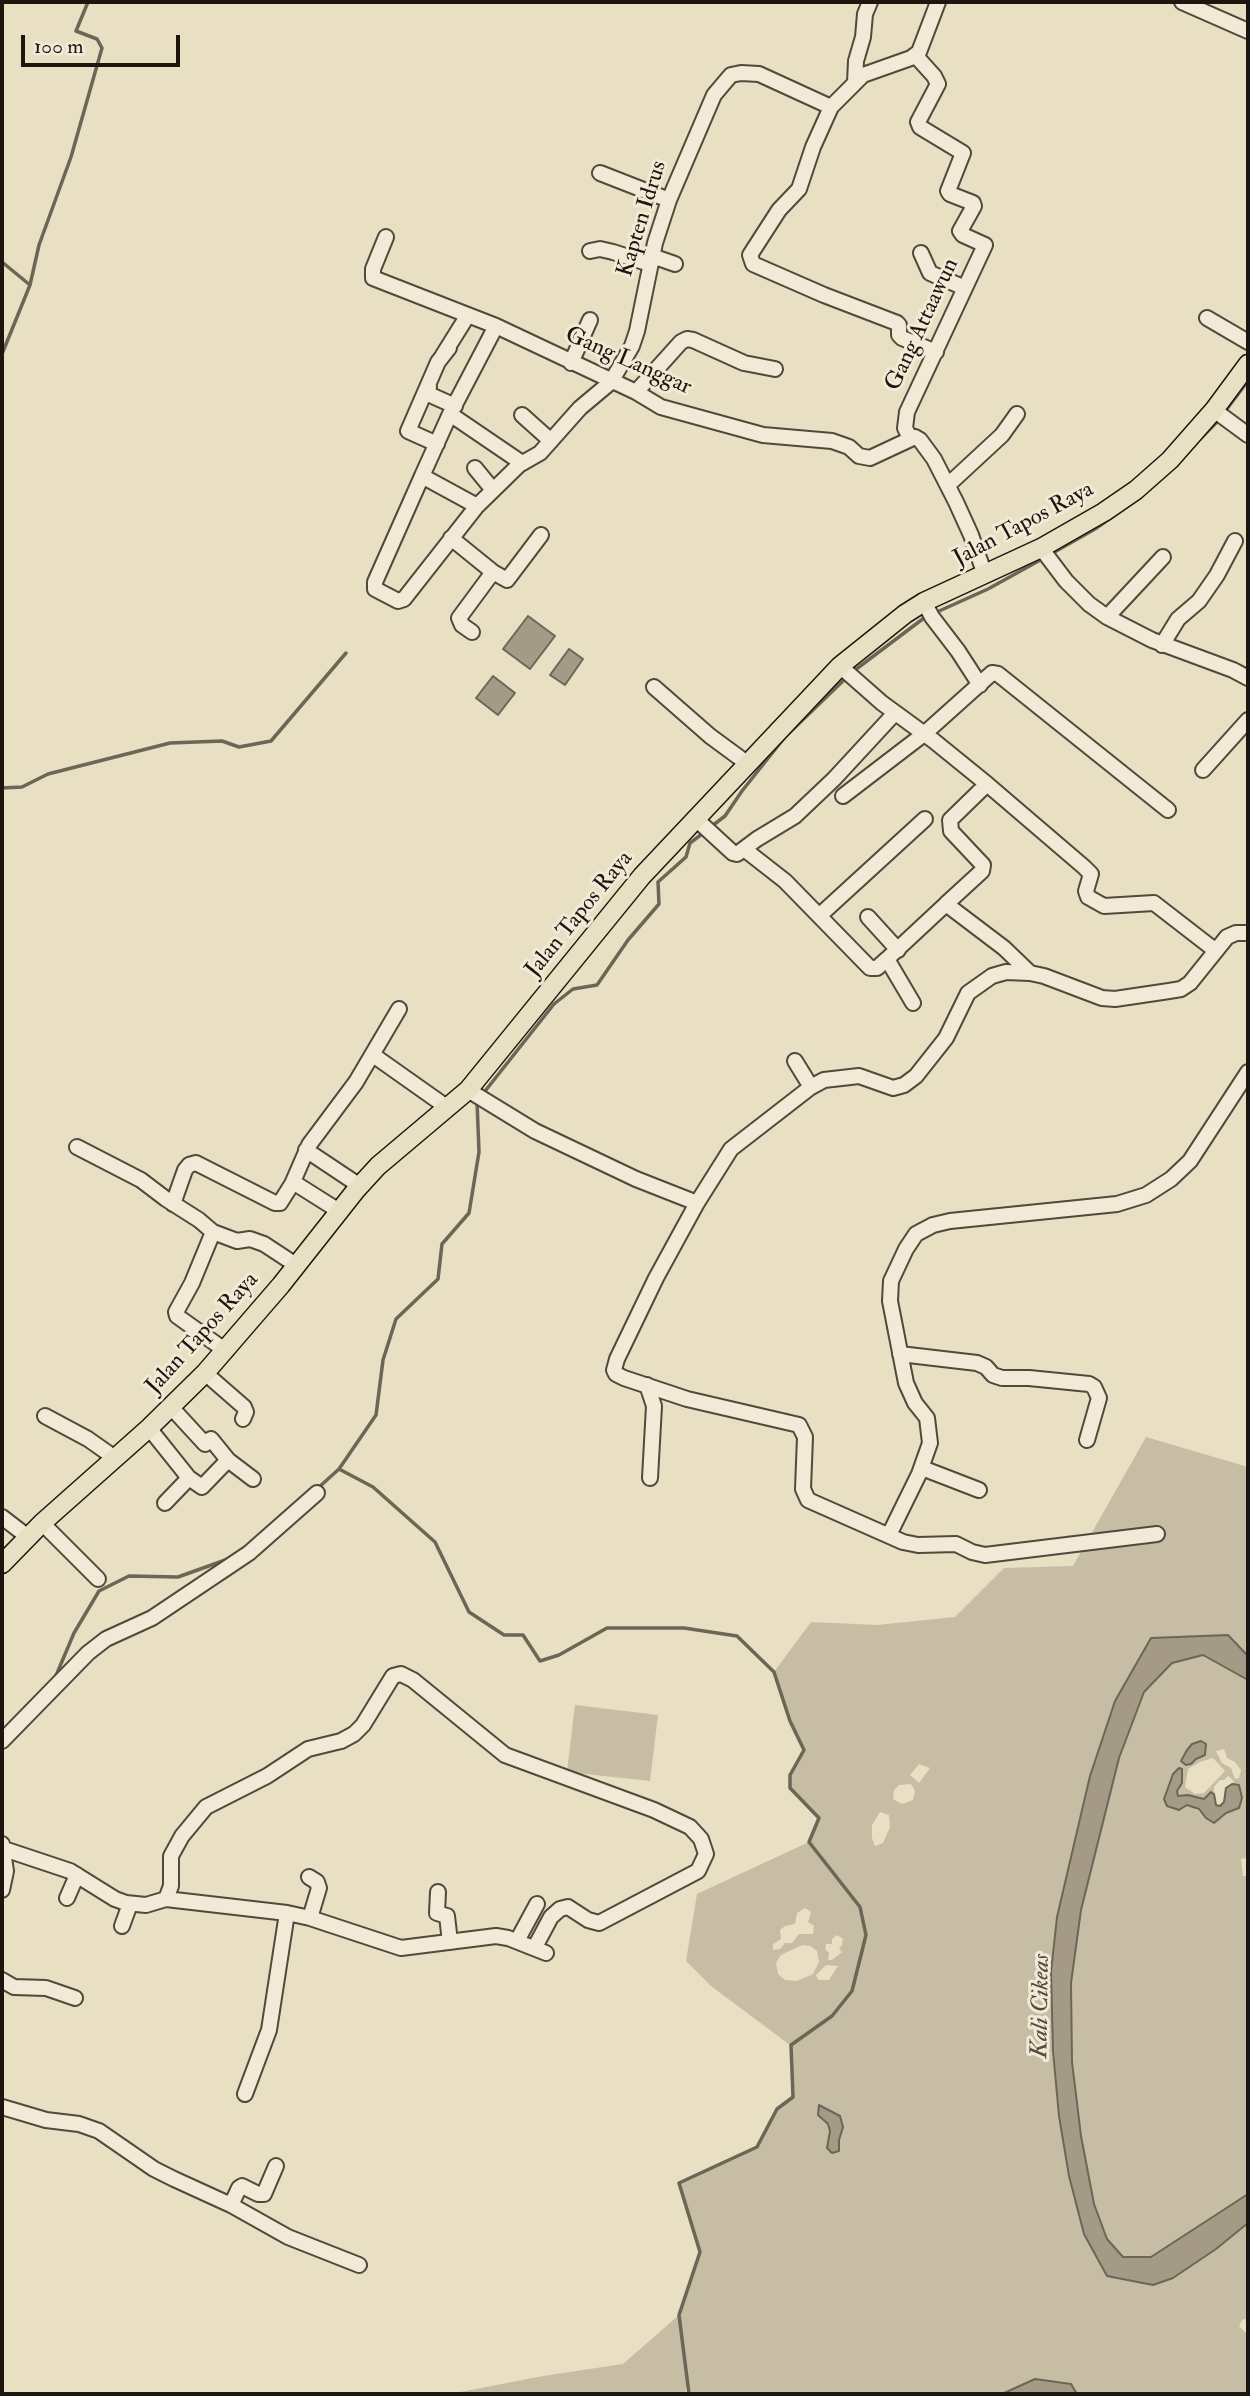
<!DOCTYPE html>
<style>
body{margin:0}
#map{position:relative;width:1250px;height:2396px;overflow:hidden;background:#e9dfc2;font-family:"IM FELL Double Pica",serif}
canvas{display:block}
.frame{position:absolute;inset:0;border:4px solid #1f150f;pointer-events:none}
.scale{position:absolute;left:21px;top:35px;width:159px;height:32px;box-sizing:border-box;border:4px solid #1f150f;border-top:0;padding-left:9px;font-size:21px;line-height:24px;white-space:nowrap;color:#1f150f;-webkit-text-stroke:5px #f1ead7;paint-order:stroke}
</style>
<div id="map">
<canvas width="1250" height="2396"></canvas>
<div class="frame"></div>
<div class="scale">100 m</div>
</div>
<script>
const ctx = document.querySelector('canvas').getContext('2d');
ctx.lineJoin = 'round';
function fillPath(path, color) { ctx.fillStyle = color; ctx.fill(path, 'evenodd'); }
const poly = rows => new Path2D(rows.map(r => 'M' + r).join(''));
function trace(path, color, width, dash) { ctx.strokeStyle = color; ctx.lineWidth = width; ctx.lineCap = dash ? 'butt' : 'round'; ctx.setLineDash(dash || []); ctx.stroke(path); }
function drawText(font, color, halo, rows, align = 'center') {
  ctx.font = font + ' "IM FELL Double Pica",serif'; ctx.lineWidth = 6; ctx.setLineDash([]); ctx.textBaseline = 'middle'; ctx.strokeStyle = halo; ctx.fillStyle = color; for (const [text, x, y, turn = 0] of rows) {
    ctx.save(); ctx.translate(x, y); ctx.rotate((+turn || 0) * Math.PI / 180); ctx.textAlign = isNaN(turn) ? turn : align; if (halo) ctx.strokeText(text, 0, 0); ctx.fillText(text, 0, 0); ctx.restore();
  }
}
const green = poly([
 [1146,1437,1248,1467,1248,1656,1228,1635,1151,1639,1057,1917,1051,1972,1053,2051,1059,2116,1069,2176,1084,2234,1107,2276,1216,2249,1248,2223,1248,2318,1242,2320,1239,2326,1248,2335,1248,2394,1077,2394,1071,2384,1036,2379,1002,2394,689,2394,688,2378,685,2394,450,2394,543,2376,623,2364,679,2315,700,2252,679,2183,757,2147,777,2109,793,2097,790,2045,711,1986,686,1961,697,1894,809,1842,819,1818,790,1788,790,1775,804,1750,790,1721,774,1672,811,1622,877,1625,955,1617,1004,1568,1073,1566],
 [919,1764,930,1768,919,1783,910,1775],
 [911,1784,915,1791,913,1800,902,1804,893,1799,894,1790,899,1785],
 [880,1812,889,1815,890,1827,883,1843,875,1846,872,1838,872,1825],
 [805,1908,811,1912,808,1922,814,1926,813,1934,799,1934,792,1943,785,1943,780,1949,773,1950,773,1944,781,1939,780,1930,785,1926,795,1924,797,1913],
 [837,1935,843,1939,842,1945,839,1949,842,1952,832,1960,828,1960,829,1953,825,1949,826,1944,832,1944,832,1939],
 [802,1945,810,1946,817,1951,819,1962,813,1974,797,1981,785,1980,778,1974,776,1963,781,1955],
 [826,1965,838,1966,829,1980,818,1980,816,1975],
 [1203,1655,1248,1680,1248,1858,1241,1859,1243,1876,1248,1876,1248,2194,1151,2257,1123,2257,1107,2239,1094,2204,1081,2136,1072,2062,1071,1983,1081,1910,1119,1758,1144,1692,1172,1663],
 [1224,1749,1227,1758,1235,1762,1241,1770,1239,1778,1235,1779,1231,1768,1222,1763,1216,1751],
 [1213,1758,1225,1771,1204,1793,1195,1794,1185,1787,1188,1769,1200,1762],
 [1181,1773,1182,1783,1177,1791,1178,1796,1188,1795,1204,1799,1211,1792,1214,1794,1214,1787,1220,1780,1224,1780,1228,1776,1234,1781,1232,1784,1239,1785,1239,1808,1226,1813,1203,1813,1187,1805,1164,1799],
 [575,1705,658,1715,650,1781,567,1772]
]);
const water = poly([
 [528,616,555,636,530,669,503,649,528,616],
 [569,649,583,659,565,685,550,675,569,649],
 [493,676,515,693,498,715,476,698,493,676],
 [1228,1635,1248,1656,1248,1680,1203,1655,1172,1663,1144,1692,1119,1758,1081,1910,1071,1983,1072,2062,1081,2136,1094,2204,1107,2239,1123,2257,1151,2257,1248,2194,1248,2223,1216,2249,1173,2278,1153,2285,1107,2276,1084,2234,1069,2176,1059,2116,1053,2051,1051,1972,1057,1917,1090,1776,1115,1701,1151,1638,1228,1635],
 [1201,1741,1206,1744,1205,1755,1196,1759,1191,1764,1186,1765,1181,1761,1187,1750,1192,1744,1201,1741],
 [1179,1768,1182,1769,1182,1783,1177,1791,1178,1796,1188,1795,1204,1799,1211,1792,1214,1794,1216,1805,1220,1806,1224,1802,1226,1788,1232,1784,1239,1785,1242,1798,1239,1808,1226,1813,1214,1823,1206,1818,1199,1809,1187,1805,1179,1810,1167,1806,1164,1799,1173,1774,1179,1768],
 [819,2105,840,2116,843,2127,839,2140,839,2151,832,2153,827,2148,830,2131,828,2124,818,2115,819,2105],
 [1035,2379,1071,2384,1077,2394,1002,2394,1035,2379]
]);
const stream = poly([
 [2,262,30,285],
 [2,354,30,285,39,245,71,157,102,48,97,39,76,31,88,2],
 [1223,414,1248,381],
 [1200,439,1219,420],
 [1051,554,1095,529,1142,496],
 [937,612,988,589,1044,558],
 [855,670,924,618],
 [2,788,22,787,48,774,170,743,222,741,239,747,271,741,346,653],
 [712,826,725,816,742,791,785,737,845,679],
 [482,1095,554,1004,573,989,597,985,628,940,659,904,658,882,686,857,690,843,706,831],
 [339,1469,373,1487,435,1542,469,1612,504,1635,523,1635,540,1661,559,1655,607,1628,684,1628,737,1636,774,1672,790,1721,804,1750,790,1775,790,1788,819,1818,809,1842,860,1907,866,1935,852,1991,832,2016,791,2045,793,2097,777,2109,757,2147,679,2183,700,2252,679,2315,689,2394],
 [318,1488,339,1469,376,1415,383,1360,396,1319,438,1279,442,1244,469,1213,479,1152,477,1101],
 [55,1678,74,1633,99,1591,129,1576,178,1577,231,1558]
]);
const minor = poly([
 [1182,2,1248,31],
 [855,83,856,61,863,37,865,14,870,2],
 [600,173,669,200],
 [386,237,373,269,373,278,496,326,636,392,661,407,763,435,832,441,849,447,859,456,870,458,915,437,920,440,934,459,956,502,971,535,985,575],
 [590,251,600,249,613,252,650,264],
 [921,253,930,273,965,288],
 [652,256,675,264],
 [1207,318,1248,342],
 [496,326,450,414,522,463],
 [936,352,902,338,899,335,899,325,897,323,824,295,753,264,750,255,779,210,799,189,813,147,831,107,863,75,911,58,919,52,938,2],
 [443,355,468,315],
 [571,363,590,320],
 [429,387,426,393,455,406],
 [636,392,681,342,687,339,693,340,744,363,775,369],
 [1214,410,1248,435],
 [522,415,551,441],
 [910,438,905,428,907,412,985,245,963,235,960,231,974,206,973,203,950,194,948,191,963,153,920,127,918,122,938,84,934,76,915,55],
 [437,444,408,431,438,362,449,348],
 [475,468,493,490],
 [422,476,450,414],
 [948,485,1002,435,1017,414],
 [477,506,422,476,375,582,375,589,398,601,404,599,477,506,519,465,540,453,580,408,611,382,632,346,637,331,655,243,669,200,714,95,725,82,731,75,741,73,759,74,831,107],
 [451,538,493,572,507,580,541,535],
 [1041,548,1066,581,1089,604,1107,617,1152,640,1233,670,1248,678],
 [924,602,932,617,958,651,980,685],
 [1107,617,1163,557],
 [472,632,462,625,459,618,493,572],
 [1162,645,1178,619,1199,601,1217,575,1235,541],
 [840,666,882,703,934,741,987,784,1084,867,1091,874,1086,891,1088,897,1104,906,1154,903,1216,951],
 [654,687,710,736,748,764],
 [1203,770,1248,720],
 [843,796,924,734,992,673,998,674,1168,810],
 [696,819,733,853,737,854,757,839,795,816,834,779,895,713],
 [744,849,785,881,870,968,877,968,887,959],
 [946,904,982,871,983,865,951,831,950,820,987,784],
 [819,916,925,819],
 [868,917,898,950],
 [913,1003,887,959,946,904,1004,948,1030,973],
 [373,1055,448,1108],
 [795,1061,811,1087],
 [468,1090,535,1131,636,1179,697,1203,656,1278,617,1359,614,1370,616,1374,624,1378,687,1399,799,1425,805,1437,803,1489,808,1500,903,1542,918,1545,956,1544,972,1552,985,1555,1157,1534],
 [77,1147,141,1180,166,1199,199,1220,213,1232,237,1241,250,1239,264,1244,296,1265],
 [306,1150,360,1186],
 [293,1182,339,1211],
 [697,1203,731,1149,811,1087,824,1080,859,1076,893,1088,904,1085,916,1076,946,1038,968,993,992,976,1006,972,1030,973,1044,976,1102,998,1115,999,1169,991,1181,989,1190,983,1227,937,1236,933,1248,933],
 [173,1204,185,1170,189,1165,196,1163,275,1203,280,1203,292,1184,309,1145,356,1082,399,1009],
 [213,1232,192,1283,176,1312,177,1316,226,1351],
 [900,1354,977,1363,986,1367,993,1375,1002,1378,1029,1378,1089,1384,1094,1387,1099,1398,1087,1440],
 [205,1373,244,1407,246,1412,243,1419],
 [647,1385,654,1406,650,1478],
 [171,1407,205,1444,211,1439,228,1460,253,1479],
 [45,1416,88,1439,115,1458],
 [149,1428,189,1478,165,1503],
 [922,1468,979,1490],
 [189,1478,202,1487,228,1460],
 [2,1517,28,1537],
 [42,1523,98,1579],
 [889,1535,919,1474,930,1443,927,1418,915,1403,906,1383,890,1301,891,1281,906,1249,916,1234,933,1225,950,1221,1117,1204,1146,1195,1171,1179,1190,1161,1248,1072],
 [2,1741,88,1653,106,1639,152,1618,249,1553,317,1493],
 [2,1844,6,1871,2,1890],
 [4,1849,70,1871,115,1899,126,1903,146,1905,166,1899,287,1913,310,1918,401,1948,496,1936,508,1938,546,1953],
 [309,1877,317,1882,319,1888,310,1918],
 [438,1892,437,1913,447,1916,450,1942],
 [67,1898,77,1875],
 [166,1899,171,1886,171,1856,182,1836,206,1807,267,1776,308,1749,341,1741,354,1734,363,1725,393,1676,401,1674,413,1680,505,1755,654,1810,690,1827,701,1839,706,1854,698,1871,599,1923,588,1920,568,1907,560,1909,551,1917,535,1947],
 [122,1926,130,1904],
 [517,1941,537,1904],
 [2,1980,14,1987,46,1988,75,1998],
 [245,2094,269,2030,287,1913],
 [2,2107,46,2120,79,2124,99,2131,154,2169,174,2179,231,2205,288,2237,359,2265],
 [231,2205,239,2188,242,2186,258,2194,264,2194,276,2166]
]);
const major = poly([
 [2,1564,42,1523,149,1428,205,1373,281,1285,356,1190,378,1166,468,1090,642,876,840,666,905,614,924,602,1041,548,1104,512,1136,490,1170,460,1214,410,1248,364]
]);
const streetNames = [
 ["Kapten Idrus",643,219,-73],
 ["Gang Attaawun",923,325,-65],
 ["Gang Langgar",628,362,24],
 ["Jalan Tapos Raya",1024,525,-28],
 ["Jalan Tapos Raya",580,915,-51],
 ["Jalan Tapos Raya",203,1334,-48]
];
const waterNames = [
 ["Kali Cikeas",1042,2006,-89]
];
fillPath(green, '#c7bda4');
fillPath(water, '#a49a85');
trace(water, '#6f6556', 2);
trace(stream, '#6f6556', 3.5);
trace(minor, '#52483c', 18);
trace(major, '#1f150f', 21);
trace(minor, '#f1ead7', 14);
trace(major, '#e9dfc2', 18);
drawText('23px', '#1f150f', '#f1ead7', streetNames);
drawText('italic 24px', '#544a3e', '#f1ead7', waterNames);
</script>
